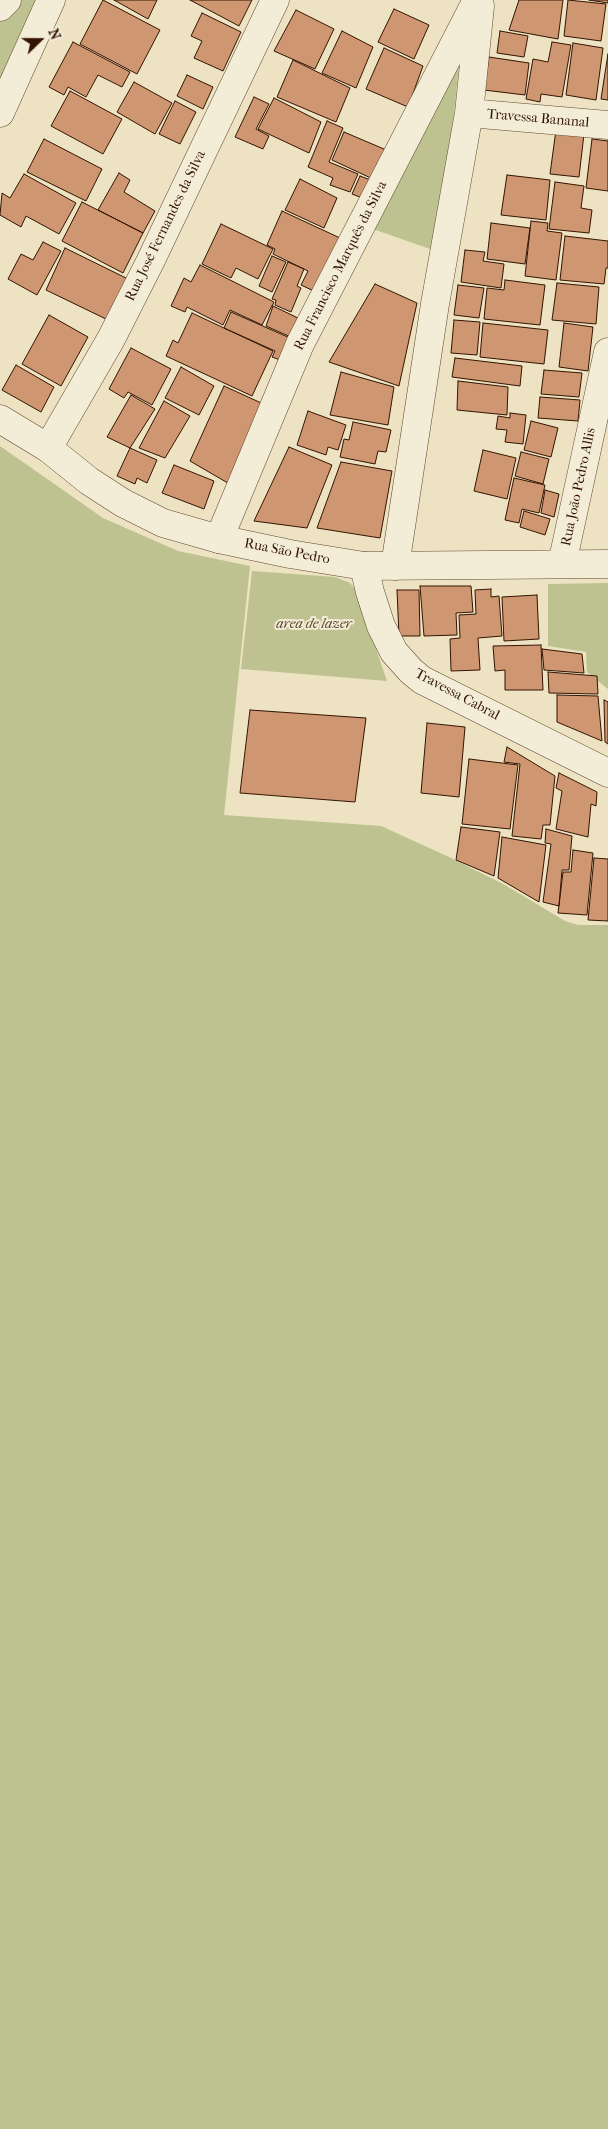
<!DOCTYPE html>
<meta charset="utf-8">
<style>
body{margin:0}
#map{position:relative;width:608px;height:2129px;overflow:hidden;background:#ede2c2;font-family:"IM FELL French Canon",serif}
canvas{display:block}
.north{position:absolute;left:15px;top:15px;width:50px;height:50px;-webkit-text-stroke:4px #f3ecd7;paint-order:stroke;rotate:68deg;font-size:14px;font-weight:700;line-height:20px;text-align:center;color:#331401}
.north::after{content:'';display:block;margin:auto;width:18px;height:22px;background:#331401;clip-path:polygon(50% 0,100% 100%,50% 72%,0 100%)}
</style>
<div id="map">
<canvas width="608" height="2129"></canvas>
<div class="north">N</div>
</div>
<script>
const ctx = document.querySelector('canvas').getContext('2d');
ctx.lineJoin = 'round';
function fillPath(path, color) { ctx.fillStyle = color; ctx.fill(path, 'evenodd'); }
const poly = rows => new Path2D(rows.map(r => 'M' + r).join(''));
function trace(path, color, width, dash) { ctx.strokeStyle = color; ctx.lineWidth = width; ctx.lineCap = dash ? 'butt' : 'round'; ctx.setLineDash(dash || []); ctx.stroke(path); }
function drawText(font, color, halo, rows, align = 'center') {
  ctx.font = font + ' "IM FELL French Canon",serif'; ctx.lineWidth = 4; ctx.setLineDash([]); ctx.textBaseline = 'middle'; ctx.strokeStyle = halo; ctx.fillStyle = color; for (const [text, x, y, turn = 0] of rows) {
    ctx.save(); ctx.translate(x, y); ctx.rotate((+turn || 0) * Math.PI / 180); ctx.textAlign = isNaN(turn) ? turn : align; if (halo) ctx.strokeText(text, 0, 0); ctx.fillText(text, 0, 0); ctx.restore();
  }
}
const green = poly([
 [16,0,41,0,0,89,0,16],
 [459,64,452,133,433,250,373,229],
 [0,446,103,518,178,551,250,566,224,815,381,826,449,857,505,885,565,921,578,925,608,925,608,2129,0,2129],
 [252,571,335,577,350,583,356,590,387,681,241,669],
 [608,583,608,689,587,672,586,652,548,646,548,584]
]);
const building = poly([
 [103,0,160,30,137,74,80,44,103,0],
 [114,0,157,0,148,19,114,0],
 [190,0,252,0,239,26,190,0],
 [519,0,563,0,558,39,509,30,519,0],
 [568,0,606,4,601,41,564,36,568,0],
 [589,0,608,0,608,3,589,0],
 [394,9,429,25,414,59,378,42,394,9],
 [296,10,334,29,315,69,274,51,296,10],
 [202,13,241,32,223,71,194,58,202,41,191,36,202,13],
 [342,31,373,47,356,88,322,73,342,31],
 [500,31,528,36,524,57,497,53,500,31],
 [73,42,130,72,122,87,98,75,86,97,68,87,64,95,49,87,73,42],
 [552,42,571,45,562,97,541,94,540,102,526,99,533,59,548,62,552,42],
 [573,43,603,48,596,100,566,95,573,43],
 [384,48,423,66,408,107,366,89,384,48],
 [608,54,608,100,601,99,608,54],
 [489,57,529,63,525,95,484,90,489,57],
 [293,60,350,88,336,122,277,97,293,60],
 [187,75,213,87,203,109,177,96,187,75],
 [134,82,172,103,155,134,117,112,134,82],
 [70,91,122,119,103,154,51,126,70,91],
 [254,97,269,104,256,129,269,136,263,149,235,137,254,97],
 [274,98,321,122,309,153,258,129,274,98],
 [175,101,196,112,180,144,159,134,175,101],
 [327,121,343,128,329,162,358,174,350,192,330,185,333,178,308,167,327,121],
 [556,130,584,134,579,177,550,174,556,130],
 [344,132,391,152,375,180,332,160,344,132],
 [44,139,102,169,86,201,27,172,44,139],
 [592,139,608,141,608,191,586,188,592,139],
 [119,173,130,180,124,192,155,211,143,233,98,210,119,173],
 [24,174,76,203,59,234,26,216,21,227,0,215,2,193,10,198,24,174],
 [507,175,550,180,546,220,501,215,507,175],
 [360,176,373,181,365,199,352,194,360,176],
 [300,179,337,198,324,228,285,210,300,179],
 [555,182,584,186,581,208,592,210,589,233,549,229,555,182],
 [82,202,143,233,123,273,62,241,82,202],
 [282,211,340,238,316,292,301,285,308,271,273,254,275,249,267,245,282,211],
 [531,221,548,223,547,231,562,233,556,280,525,276,531,221],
 [491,223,530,228,525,264,487,259,491,223],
 [221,224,273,249,258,279,236,268,231,278,202,264,221,224],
 [565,236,608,241,608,268,606,268,604,284,560,280,565,236],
 [43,242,61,251,37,295,8,279,21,254,33,260,43,242],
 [65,248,128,279,108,320,46,290,65,248],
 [465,250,485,252,483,261,504,264,501,288,461,282,465,250],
 [272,256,286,262,272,292,259,286,272,256],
 [288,262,304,269,297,286,301,288,291,312,275,305,276,300,272,299,288,262],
 [200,265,274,302,262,325,230,310,223,325,187,307,185,312,171,306,184,278,191,282,200,265],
 [505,280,545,285,540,325,484,319,487,288,504,290,505,280],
 [557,283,599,287,596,324,552,320,557,283],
 [375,284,417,303,399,386,329,362,375,284],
 [458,285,484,288,479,318,454,315,458,285],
 [273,306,300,319,293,338,266,326,273,306],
 [231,312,290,338,280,360,272,357,275,351,224,328,231,312],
 [192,313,273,351,252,396,166,356,173,340,178,343,192,313],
 [49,315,88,337,61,386,22,364,49,315],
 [454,320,480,322,477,355,451,353,454,320],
 [483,323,548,330,544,364,480,357,483,323],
 [564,323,593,327,588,371,559,367,564,323],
 [131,348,171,369,152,405,128,392,124,398,109,389,131,348],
 [455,358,522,366,520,386,452,377,455,358],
 [16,365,54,387,41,412,2,390,16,365],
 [181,367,214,386,199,415,165,398,181,367],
 [544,370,582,373,579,397,541,394,544,370],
 [341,372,394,387,388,425,330,415,341,372],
 [458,381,508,387,507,415,457,410,458,381],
 [224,386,270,407,233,486,190,461,224,386],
 [131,395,155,409,130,448,107,437,131,395],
 [540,397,580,400,578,421,538,418,540,397],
 [164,401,190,416,165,458,139,448,164,401],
 [308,411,346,425,338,450,328,447,326,455,297,445,308,411],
 [510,413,526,415,523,444,505,442,507,430,496,429,498,416,510,418,510,413],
 [531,421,558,428,551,457,524,450,531,421],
 [353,422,391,430,386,452,378,451,375,464,340,457,344,439,349,440,353,422],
 [289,447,332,465,307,528,254,521,289,447],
 [130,448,157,460,147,483,137,478,135,484,117,476,130,448],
 [483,450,516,458,507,499,474,491,483,450],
 [521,452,549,459,543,484,515,476,521,452],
 [341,462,392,471,380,538,317,528,341,462],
 [174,465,214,481,204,509,162,493,174,465],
 [514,478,545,485,539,513,522,509,519,523,505,520,514,478],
 [545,490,559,494,554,517,541,513,545,490],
 [524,511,550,519,545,535,520,527,524,511],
 [420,586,471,586,473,612,456,613,457,635,424,636,420,586],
 [491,589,491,597,499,596,502,636,478,638,480,670,451,671,450,639,460,638,459,615,476,614,475,590,491,589],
 [397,590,419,590,420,636,399,636,397,590],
 [537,595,539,639,504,641,502,597,537,595],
 [541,645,543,690,505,690,505,670,495,671,493,646,541,645],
 [542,649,582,654,584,673,544,670,542,649],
 [548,672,597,676,598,694,549,693,548,672],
 [557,695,598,696,602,741,557,722,557,695],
 [604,700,608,702,608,744,605,742,604,700],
 [250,710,366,718,355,802,240,793,250,710],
 [427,723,465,727,459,797,421,793,427,723],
 [507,747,555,776,550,825,543,825,541,839,512,836,520,764,504,762,507,747],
 [469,759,518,765,510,829,462,824,469,759],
 [559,773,597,792,596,806,591,804,588,837,556,829,562,791,556,788,559,773],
 [461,827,500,832,494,876,456,860,461,827],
 [546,829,572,836,569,870,562,870,559,906,543,902,551,844,545,843,546,829],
 [502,837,546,845,539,902,498,878,502,837],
 [573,850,593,853,587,915,558,913,563,872,571,872,573,850],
 [594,858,608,859,608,921,588,920,594,858]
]);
const minor = poly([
 [0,113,51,0],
 [469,113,608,125],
 [48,448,111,339,150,262,275,0],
 [219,539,300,344,477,0],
 [562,564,608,352],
 [364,566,370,592,381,626,394,652,411,671,422,680,608,773],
 [395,566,435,304,469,113,480,6]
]);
const tertiary = poly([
 [0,7,7,0],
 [0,419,48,448,89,481,123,503,163,523,219,539,290,554,364,566,608,564]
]);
const streetNames = [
 ["Travessa Bananal",538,119,5],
 ["Rua José Fernandes da Silva",166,226,-64],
 ["Rua Francisco Marquês da Silva",341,266,-63],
 ["Rua João Pedro Allis",579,487,-78],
 ["Rua São Pedro",287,552,11],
 ["Travessa Cabral",457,695,28]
];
const parkNames = [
 ["area de lazer",314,625]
];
fillPath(green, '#bdc290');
fillPath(building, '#ce9671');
trace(building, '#331401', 1);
trace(minor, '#624831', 29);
trace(tertiary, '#624831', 29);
trace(minor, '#f3ecd7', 28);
trace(tertiary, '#f3ecd7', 28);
drawText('14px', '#331401', '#f3ecd7', streetNames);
drawText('italic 14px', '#5c482c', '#f3ecd7', parkNames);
</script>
